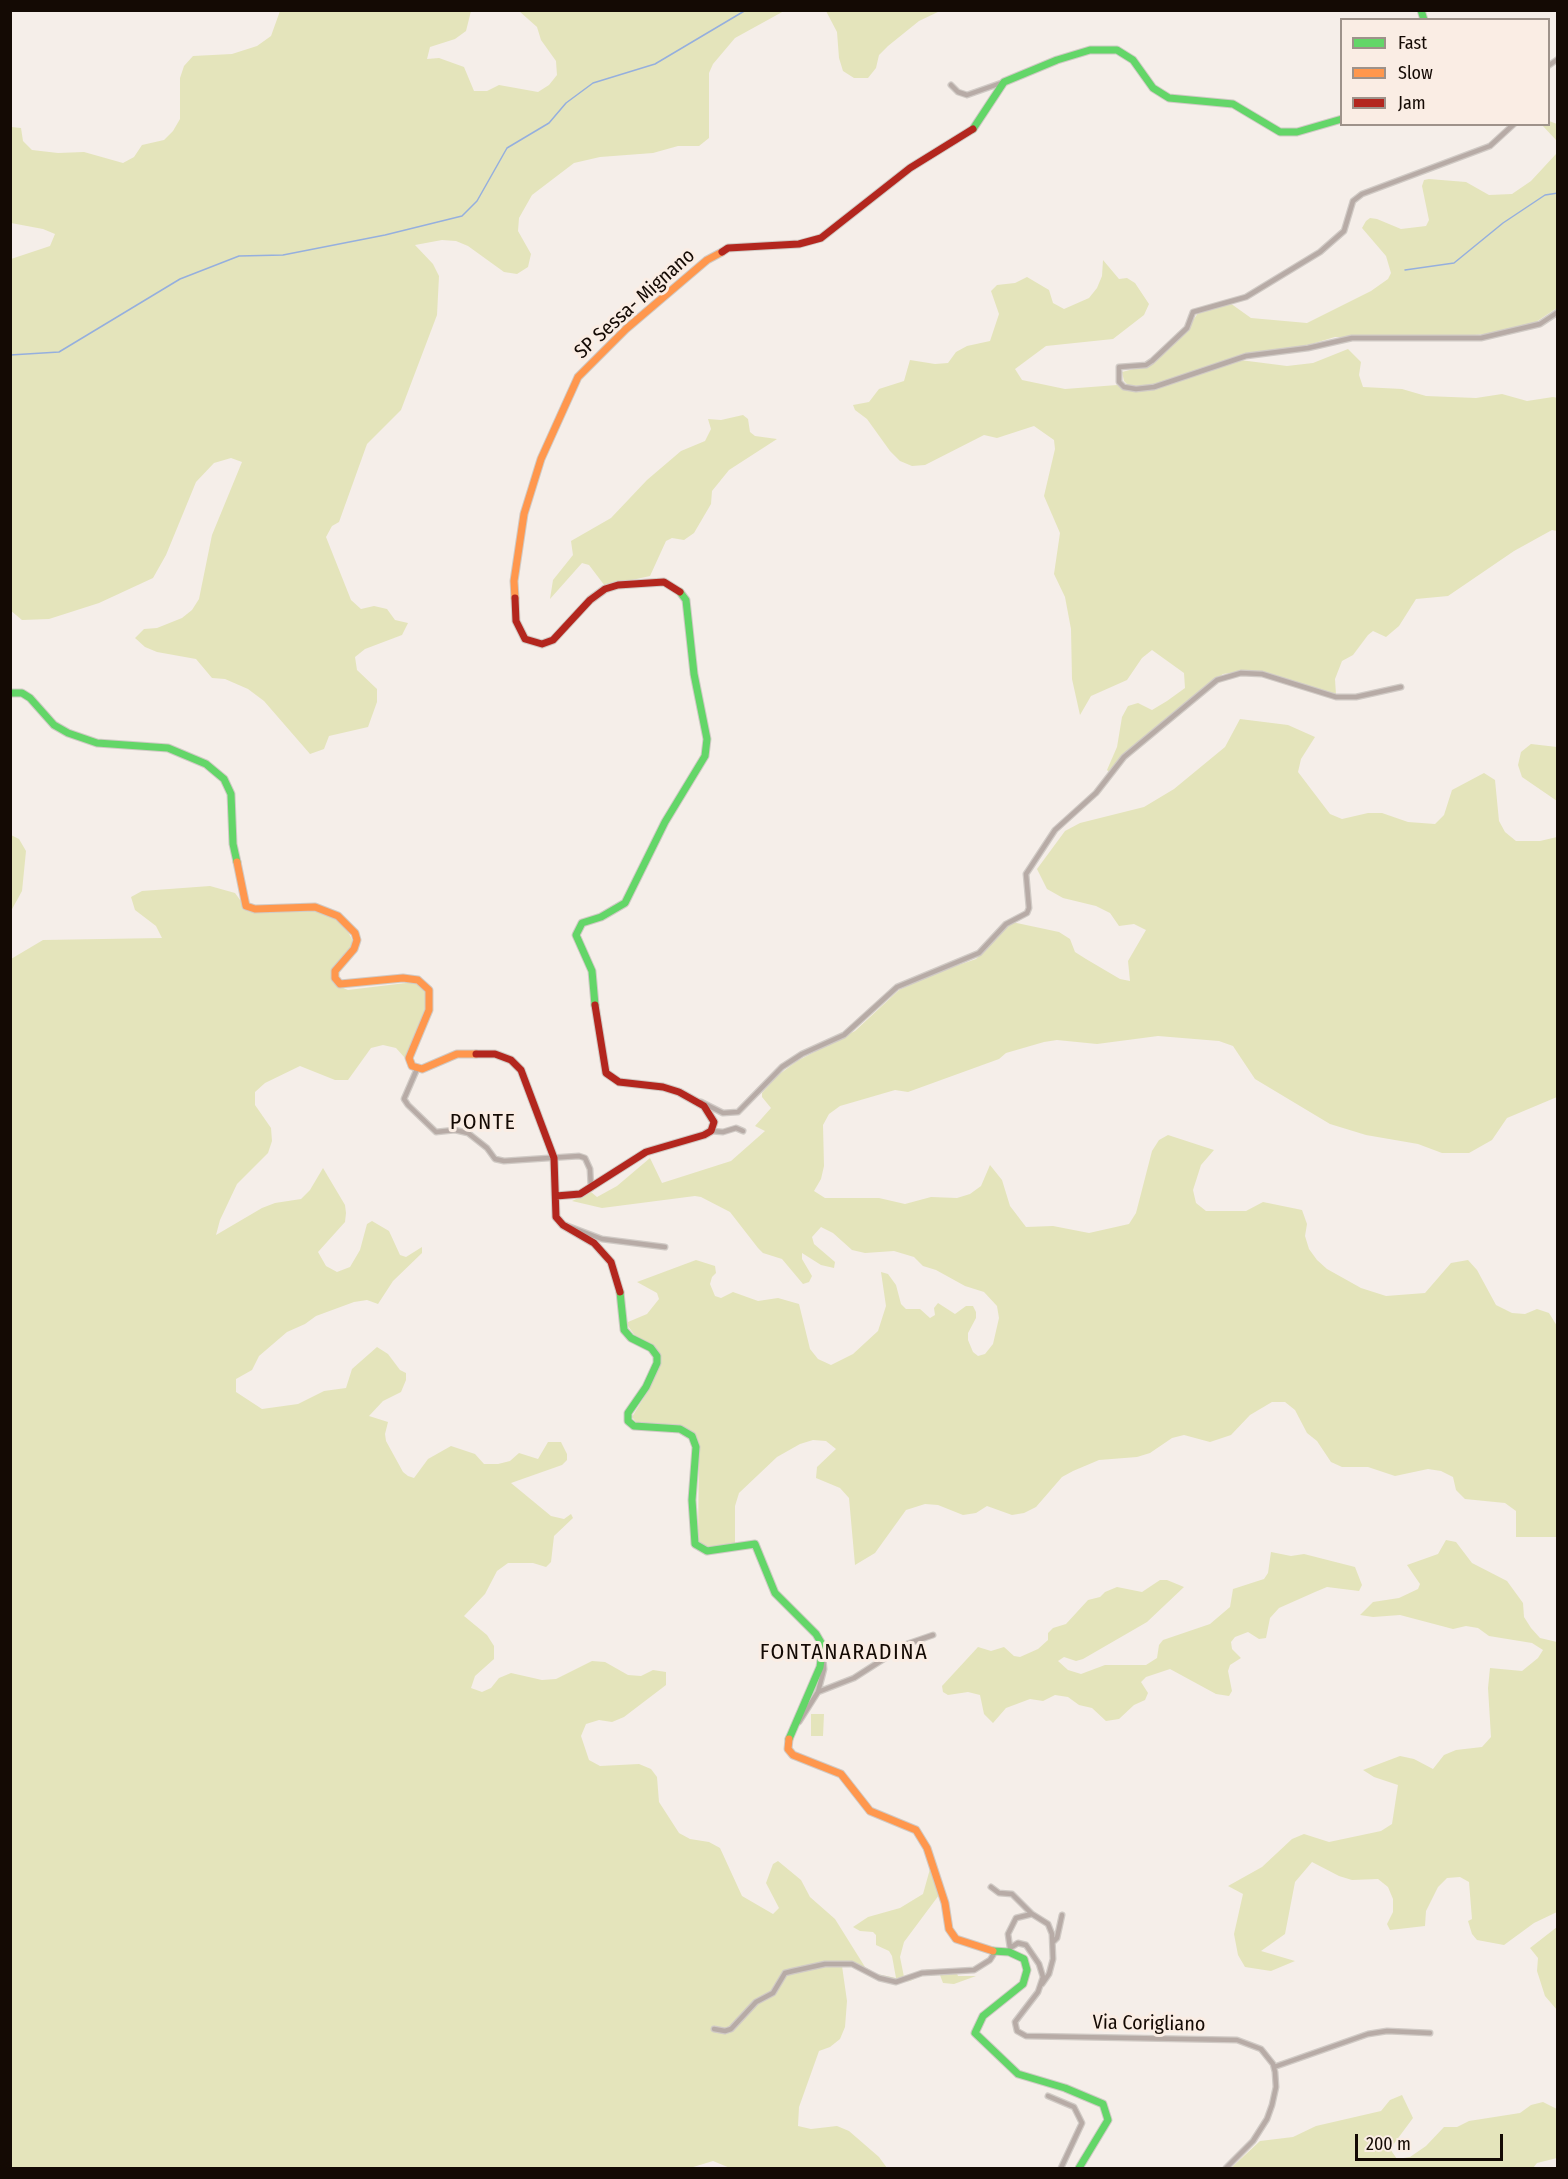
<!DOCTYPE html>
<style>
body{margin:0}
#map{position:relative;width:1568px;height:2179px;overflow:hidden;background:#f5eee9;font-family:"Fira Sans Condensed",sans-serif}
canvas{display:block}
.frame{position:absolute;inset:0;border:12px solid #140a04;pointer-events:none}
.legend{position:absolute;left:1340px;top:18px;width:210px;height:108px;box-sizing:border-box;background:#faede4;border:2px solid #9e928a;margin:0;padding:8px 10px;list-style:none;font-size:18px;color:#140a04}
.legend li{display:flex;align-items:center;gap:12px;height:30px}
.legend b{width:30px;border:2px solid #9e928a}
.scale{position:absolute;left:1355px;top:2134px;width:148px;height:27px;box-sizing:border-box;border:3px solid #140a04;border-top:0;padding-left:8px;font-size:18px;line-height:21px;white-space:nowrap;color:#140a04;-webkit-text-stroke:4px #faede4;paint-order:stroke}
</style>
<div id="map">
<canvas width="1568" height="2179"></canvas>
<div class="frame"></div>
<ul class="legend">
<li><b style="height:8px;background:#63d668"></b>Fast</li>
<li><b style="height:8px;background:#ff974d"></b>Slow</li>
<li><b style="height:8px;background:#b3261e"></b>Jam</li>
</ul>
<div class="scale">200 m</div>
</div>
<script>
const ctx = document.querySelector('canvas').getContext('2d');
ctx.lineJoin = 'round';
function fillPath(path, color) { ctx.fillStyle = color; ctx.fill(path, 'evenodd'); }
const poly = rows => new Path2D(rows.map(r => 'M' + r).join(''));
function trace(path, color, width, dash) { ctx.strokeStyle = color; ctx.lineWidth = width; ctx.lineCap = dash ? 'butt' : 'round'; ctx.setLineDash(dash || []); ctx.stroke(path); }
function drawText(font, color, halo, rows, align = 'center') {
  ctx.font = font + ' "Fira Sans Condensed",sans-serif'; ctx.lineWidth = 6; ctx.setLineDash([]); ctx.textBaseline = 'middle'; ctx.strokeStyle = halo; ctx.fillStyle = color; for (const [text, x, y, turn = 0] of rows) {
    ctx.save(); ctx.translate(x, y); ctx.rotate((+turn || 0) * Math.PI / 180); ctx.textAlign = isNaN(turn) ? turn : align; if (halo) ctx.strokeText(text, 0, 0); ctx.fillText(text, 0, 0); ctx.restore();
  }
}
const green = poly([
 [280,11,471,11,466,31,455,39,430,47,427,59,439,58,464,67,474,91,487,91,499,85,538,92,549,85,557,75,556,61,541,40,537,27,519,11,784,11,735,38,713,64,709,73,709,138,699,146,678,146,653,153,600,157,574,163,532,195,519,218,518,231,531,254,528,267,517,274,504,272,468,246,456,241,442,240,415,245,433,264,439,276,437,315,401,410,367,444,339,522,332,526,326,537,351,600,361,609,374,606,387,609,395,620,408,623,402,635,365,649,355,657,357,670,377,689,377,702,368,727,329,736,324,749,310,754,264,701,248,689,225,679,212,678,196,659,157,652,145,647,135,638,144,629,157,628,182,618,192,610,199,599,212,535,242,462,231,458,214,463,196,482,166,555,153,578,99,603,49,619,22,620,10,610,11,259,50,246,55,234,43,229,11,223,11,127,21,128,23,141,32,150,58,153,84,152,123,163,134,157,142,145,164,140,173,131,180,119,180,78,184,66,193,56,232,54,257,46,271,36],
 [826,11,940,11,919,21,888,46,879,55,876,68,868,78,854,78,843,71,839,58,837,32],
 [1549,121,1557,124,1557,308,1536,322,1501,333,1448,337,1335,337,1308,345,1240,356,1157,385,1129,386,1124,381,1122,372,1149,365,1184,334,1198,313,1230,303,1251,318,1307,323,1371,291,1388,279,1391,273,1386,256,1362,228,1366,221,1370,218,1377,219,1401,229,1426,226,1429,220,1422,186,1424,180,1429,179,1466,182,1489,195,1512,194,1531,181,1556,154,1556,140,1542,125,1548,124],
 [1103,260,1119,279,1127,278,1135,283,1149,304,1144,315,1113,339,1046,346,1015,369,1022,380,1065,389,1117,385,1133,391,1150,390,1240,360,1287,366,1313,363,1348,349,1361,362,1359,375,1363,387,1402,389,1426,396,1476,398,1502,394,1527,401,1553,397,1558,398,1557,531,1552,530,1514,551,1448,596,1416,599,1399,626,1386,637,1373,631,1368,635,1353,655,1342,661,1335,679,1336,695,1265,673,1245,671,1223,674,1166,718,1145,740,1120,758,1109,772,1107,770,1117,747,1122,717,1128,706,1138,703,1152,710,1167,701,1185,688,1184,673,1152,650,1142,658,1127,680,1091,696,1080,715,1072,679,1071,629,1065,597,1054,574,1060,533,1044,496,1055,449,1054,440,1034,426,997,438,984,435,925,465,912,466,900,461,890,451,867,419,855,410,853,405,869,402,879,389,904,381,910,360,935,364,948,363,956,352,967,346,990,341,999,314,991,291,997,285,1015,283,1027,277,1049,290,1053,303,1064,309,1089,298,1097,288,1102,276],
 [743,415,748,419,750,432,755,436,777,439,729,470,712,491,711,504,694,533,684,540,672,538,666,541,650,576,605,586,589,565,582,563,550,599,553,580,573,555,571,541,611,518,647,480,681,451,705,441,711,429,708,419,721,420],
 [1240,719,1288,725,1315,737,1301,759,1298,772,1330,814,1342,819,1368,813,1382,813,1408,822,1435,824,1444,815,1452,790,1484,773,1495,780,1499,821,1505,832,1516,841,1540,841,1557,837,1557,1097,1507,1118,1492,1140,1469,1153,1442,1153,1418,1144,1366,1135,1330,1124,1255,1079,1233,1046,1219,1041,1158,1036,1097,1044,1057,1040,1044,1042,1006,1053,999,1059,908,1092,895,1090,840,1106,829,1114,823,1125,824,1166,821,1179,814,1191,825,1198,879,1198,905,1204,931,1197,957,1198,970,1194,981,1186,990,1165,1002,1180,1010,1206,1026,1227,1053,1226,1089,1233,1129,1224,1136,1213,1152,1151,1159,1140,1168,1135,1214,1150,1201,1165,1193,1190,1196,1203,1206,1211,1246,1211,1263,1202,1302,1210,1307,1224,1305,1236,1309,1249,1317,1260,1327,1269,1361,1288,1386,1296,1425,1293,1451,1263,1468,1260,1477,1270,1496,1305,1512,1313,1525,1314,1537,1309,1549,1313,1557,1326,1557,1537,1516,1537,1516,1511,1505,1503,1465,1499,1456,1490,1453,1477,1441,1471,1428,1469,1395,1476,1368,1467,1342,1467,1331,1462,1317,1441,1307,1433,1295,1410,1285,1402,1272,1402,1250,1415,1231,1435,1210,1442,1184,1435,1172,1438,1150,1453,1137,1457,1099,1460,1073,1471,1062,1477,1036,1507,1024,1513,1012,1515,987,1506,976,1513,963,1515,938,1505,925,1504,906,1510,875,1553,855,1565,849,1498,840,1488,816,1478,817,1467,836,1449,826,1441,813,1440,800,1444,777,1457,739,1493,735,1506,735,1543,714,1549,698,1543,699,1448,679,1426,637,1423,632,1417,651,1386,661,1362,654,1347,636,1337,628,1326,628,1322,647,1314,659,1299,657,1293,637,1282,696,1260,715,1266,716,1273,712,1277,710,1284,715,1296,721,1298,733,1292,758,1301,778,1298,799,1304,810,1349,818,1359,831,1365,853,1354,878,1331,886,1306,881,1272,888,1274,896,1285,901,1304,906,1309,920,1309,930,1318,935,1315,934,1308,938,1303,955,1314,966,1306,973,1306,976,1312,976,1318,968,1333,968,1340,973,1352,978,1356,985,1354,993,1344,999,1318,997,1306,984,1292,965,1286,936,1270,923,1266,914,1257,894,1251,865,1253,852,1250,833,1233,821,1227,812,1237,814,1244,835,1262,834,1268,821,1265,802,1253,802,1259,812,1276,809,1282,803,1284,782,1259,763,1253,758,1248,730,1212,701,1197,695,1196,602,1208,572,1201,591,1192,597,1197,617,1186,650,1158,662,1183,731,1161,765,1131,755,1126,771,1108,762,1097,762,1093,777,1076,797,1061,855,1031,899,990,935,973,976,959,1012,922,1059,932,1070,939,1075,952,1086,959,1120,979,1130,981,1128,961,1146,930,1134,924,1119,926,1110,913,1096,906,1063,898,1047,889,1037,869,1065,831,1080,823,1144,807,1174,789,1225,747],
 [1531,744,1557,747,1557,801,1522,777,1518,765,1521,752],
 [11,835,19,839,26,851,22,891,11,911],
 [210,886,235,893,249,912,316,911,330,914,347,930,354,943,332,971,331,976,336,985,348,990,414,982,426,990,427,1005,405,1058,396,1048,383,1045,371,1048,348,1080,335,1080,300,1066,265,1083,255,1092,255,1105,271,1128,272,1141,268,1153,237,1184,220,1220,216,1235,262,1208,275,1203,301,1199,310,1190,323,1168,345,1205,346,1213,345,1222,318,1252,326,1266,337,1272,350,1267,360,1250,367,1224,372,1221,389,1231,400,1255,406,1257,422,1247,422,1253,393,1281,378,1304,367,1300,354,1302,316,1316,305,1324,287,1332,259,1356,252,1370,236,1379,236,1392,262,1409,298,1404,324,1391,346,1388,352,1369,377,1347,388,1354,400,1370,406,1373,406,1380,401,1392,383,1401,369,1416,388,1422,385,1434,386,1441,403,1472,408,1476,414,1478,428,1459,451,1446,475,1454,484,1464,498,1464,510,1461,519,1453,538,1459,548,1442,561,1442,567,1454,567,1460,562,1465,511,1483,551,1516,564,1519,571,1514,573,1518,554,1536,551,1562,546,1567,533,1563,508,1563,497,1571,485,1594,464,1616,487,1635,494,1646,494,1659,475,1676,471,1688,482,1692,491,1688,499,1678,511,1673,542,1680,556,1679,592,1661,605,1662,628,1675,641,1676,653,1670,666,1672,666,1685,624,1717,612,1722,599,1720,586,1724,581,1736,589,1760,600,1766,639,1764,651,1769,657,1777,659,1802,679,1833,690,1839,709,1842,720,1848,742,1896,773,1914,779,1908,766,1883,773,1864,778,1861,801,1880,810,1897,835,1919,865,1967,877,1974,896,1978,892,1956,889,1951,876,1945,876,1935,873,1932,860,1931,853,1927,868,1917,900,1908,923,1894,930,1869,939,1895,904,1942,900,1957,904,1977,928,1969,955,1969,958,1976,976,1976,954,1984,943,1983,940,1975,921,1976,910,1981,892,1984,848,1965,842,1966,847,2001,845,2027,840,2039,830,2047,819,2051,799,2107,798,2126,811,2129,837,2126,849,2131,879,2157,887,2168,730,2168,713,2161,690,2168,11,2168,11,959,43,940,162,938,156,926,135,910,131,897,142,891],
 [1446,1540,1456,1542,1472,1563,1507,1581,1523,1603,1524,1617,1531,1628,1540,1638,1557,1642,1557,1912,1534,1923,1504,1945,1477,1940,1472,1934,1468,1921,1472,1919,1469,1882,1460,1877,1447,1878,1438,1887,1426,1911,1425,1926,1390,1930,1387,1924,1393,1912,1393,1899,1388,1887,1378,1879,1352,1880,1339,1876,1312,1862,1295,1882,1285,1934,1261,1951,1295,1961,1271,1971,1245,1967,1238,1955,1234,1934,1243,1894,1228,1886,1262,1867,1292,1839,1304,1834,1329,1842,1381,1831,1392,1824,1398,1785,1374,1777,1363,1770,1400,1756,1414,1759,1433,1769,1444,1755,1456,1750,1482,1747,1491,1737,1488,1688,1490,1668,1522,1671,1538,1658,1543,1650,1532,1643,1489,1636,1478,1628,1466,1626,1453,1629,1400,1615,1373,1617,1360,1615,1373,1602,1399,1598,1418,1589,1420,1584,1407,1565,1438,1554],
 [1271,1552,1291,1556,1304,1554,1355,1567,1362,1585,1359,1591,1327,1587,1315,1592,1279,1608,1270,1618,1266,1638,1259,1639,1248,1632,1235,1637,1231,1642,1232,1649,1241,1658,1230,1665,1228,1671,1232,1691,1229,1696,1216,1694,1170,1669,1146,1677,1141,1682,1148,1693,1145,1700,1134,1705,1119,1719,1106,1721,1092,1708,1079,1705,1068,1697,1055,1695,1043,1701,1030,1699,1006,1708,993,1723,984,1714,980,1695,968,1692,948,1695,943,1692,942,1686,978,1647,991,1651,1004,1647,1014,1656,1020,1657,1038,1649,1048,1640,1048,1633,1053,1628,1066,1624,1088,1600,1100,1597,1105,1592,1117,1587,1142,1592,1160,1580,1167,1580,1184,1587,1147,1622,1083,1659,1076,1661,1064,1657,1058,1661,1068,1670,1081,1674,1105,1665,1146,1665,1157,1658,1159,1645,1163,1640,1210,1624,1230,1607,1233,1589,1264,1579,1268,1573],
 [811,1714,824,1714,823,1736,811,1736],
 [1557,1927,1557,2010,1545,1996,1537,1971,1538,1958,1530,1948],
 [1402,2095,1413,2118,1390,2149,1397,2159,1410,2157,1426,2146,1444,2127,1457,2127,1469,2121,1520,2113,1531,2105,1543,2102,1557,2109,1557,2158,1537,2163,1533,2168,1231,2168,1260,2141,1293,2137,1316,2126,1381,2111,1390,2100]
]);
const stream = poly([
 [1405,270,1454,263,1503,223,1545,195,1558,193],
 [10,355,59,352,180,279,239,256,283,255,385,235,462,216,477,201,507,148,549,123,566,103,593,83,655,64,746,10]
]);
const street = poly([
 [1548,66,1558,59],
 [951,85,958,92,967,95,1004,82],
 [1514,124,1490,146,1362,194,1353,201,1344,231,1320,252,1246,297,1193,312,1187,328,1152,361,1146,365,1119,367,1119,382,1124,387,1136,389,1154,387,1246,356,1308,348,1352,338,1481,338,1540,324,1558,312],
 [417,1069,404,1099,408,1105,436,1132,455,1130,468,1133,487,1148,495,1159,504,1161,579,1156,585,1158,590,1169,591,1188],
 [701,1102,723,1113,738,1112,782,1067,802,1054,844,1035,897,987,979,953,1006,924,1027,913,1029,908,1026,874,1055,830,1096,793,1124,757,1217,680,1241,673,1262,674,1336,697,1356,697,1401,687],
 [711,1131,723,1132,736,1128,743,1131],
 [565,1225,602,1239,665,1247],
 [818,1692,854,1678,907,1644,933,1635],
 [799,1722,818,1692,824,1669,823,1657],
 [991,1887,999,1893,1012,1894,1032,1914],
 [1053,1942,1057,1938,1062,1915],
 [1010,1948,1008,1934,1016,1918,1032,1914,1048,1924,1052,1934,1053,1959,1049,1974,1042,1984],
 [1009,1952,1010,1948,1018,1943,1026,1945,1039,1964,1043,1977,1038,1992,1015,2022,1017,2031,1026,2036,1237,2040,1261,2049,1273,2064,1275,2072,1276,2087,1272,2105,1267,2119,1253,2141,1226,2168],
 [714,2029,725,2031,731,2029,756,2002,773,1993,785,1973,793,1971,825,1964,852,1964,879,1978,896,1982,922,1973,974,1970,990,1960,995,1952],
 [1274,2067,1368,2034,1387,2031,1430,2033],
 [1048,2096,1074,2107,1082,2123,1061,2168]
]);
const fast = poly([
 [1421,10,1424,20],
 [973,129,1004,82,1057,60,1090,50,1117,50,1133,60,1153,88,1169,98,1233,104,1280,132,1297,132,1342,119],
 [10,693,22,693,30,698,54,725,68,733,97,743,168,748,206,764,224,779,231,794,233,844,237,862],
 [595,1005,592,971,576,935,582,923,601,917,625,903,665,822,705,756,707,739,694,674,686,600,680,592],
 [620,1292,624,1330,631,1338,651,1348,657,1356,657,1363,646,1387,628,1413,628,1421,634,1426,680,1429,692,1436,696,1447,692,1500,695,1544,707,1551,755,1544,775,1593,816,1634,823,1646,820,1667,789,1739],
 [993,1951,1009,1952,1024,1959,1027,1970,1023,1984,983,2016,975,2033,1018,2074,1065,2088,1103,2104,1108,2120,1079,2168]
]);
const slow = poly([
 [515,598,514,581,524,514,541,459,578,377,626,329,707,260,722,252],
 [237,862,246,906,255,909,315,907,338,916,355,933,357,940,354,949,335,971,335,978,340,984,403,978,418,980,429,990,429,1010,409,1058,412,1066,422,1069,457,1054,476,1054],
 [789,1739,788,1749,793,1755,841,1774,870,1811,916,1830,927,1848,945,1903,949,1929,956,1939,993,1951]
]);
const jam = poly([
 [722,252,728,248,799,244,821,238,910,168,973,129],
 [515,598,516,621,525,639,542,644,553,640,590,600,605,589,618,585,664,582,680,592],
 [476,1054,495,1054,511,1060,521,1070,554,1158,556,1217,563,1225,594,1243,611,1262,620,1292],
 [556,1196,580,1194,646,1152,704,1135,711,1131,714,1122,704,1106,679,1092,663,1087,619,1082,606,1073,595,1005]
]);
const streetNames = [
 ["SP Sessa- Mignano",635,304,-42],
 ["Via Corigliano",1149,2024,1]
];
const quarterNames = [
 ["PONTE",483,1123],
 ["FONTANARADINA",844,1653]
];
fillPath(green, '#e4e4bb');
trace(stream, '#95afde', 1.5);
trace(street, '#d0cac5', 7);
trace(fast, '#d0cac5', 9);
trace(slow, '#d0cac5', 9);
trace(jam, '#d0cac5', 9);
trace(street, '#b7aba6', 4.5);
trace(fast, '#63d668', 7);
trace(slow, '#ff974d', 7);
trace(jam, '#b3261e', 7);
drawText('20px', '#140a04', '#faede4', streetNames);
ctx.letterSpacing = '1.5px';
drawText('22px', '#140a04', '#faede4', quarterNames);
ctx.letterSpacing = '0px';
</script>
